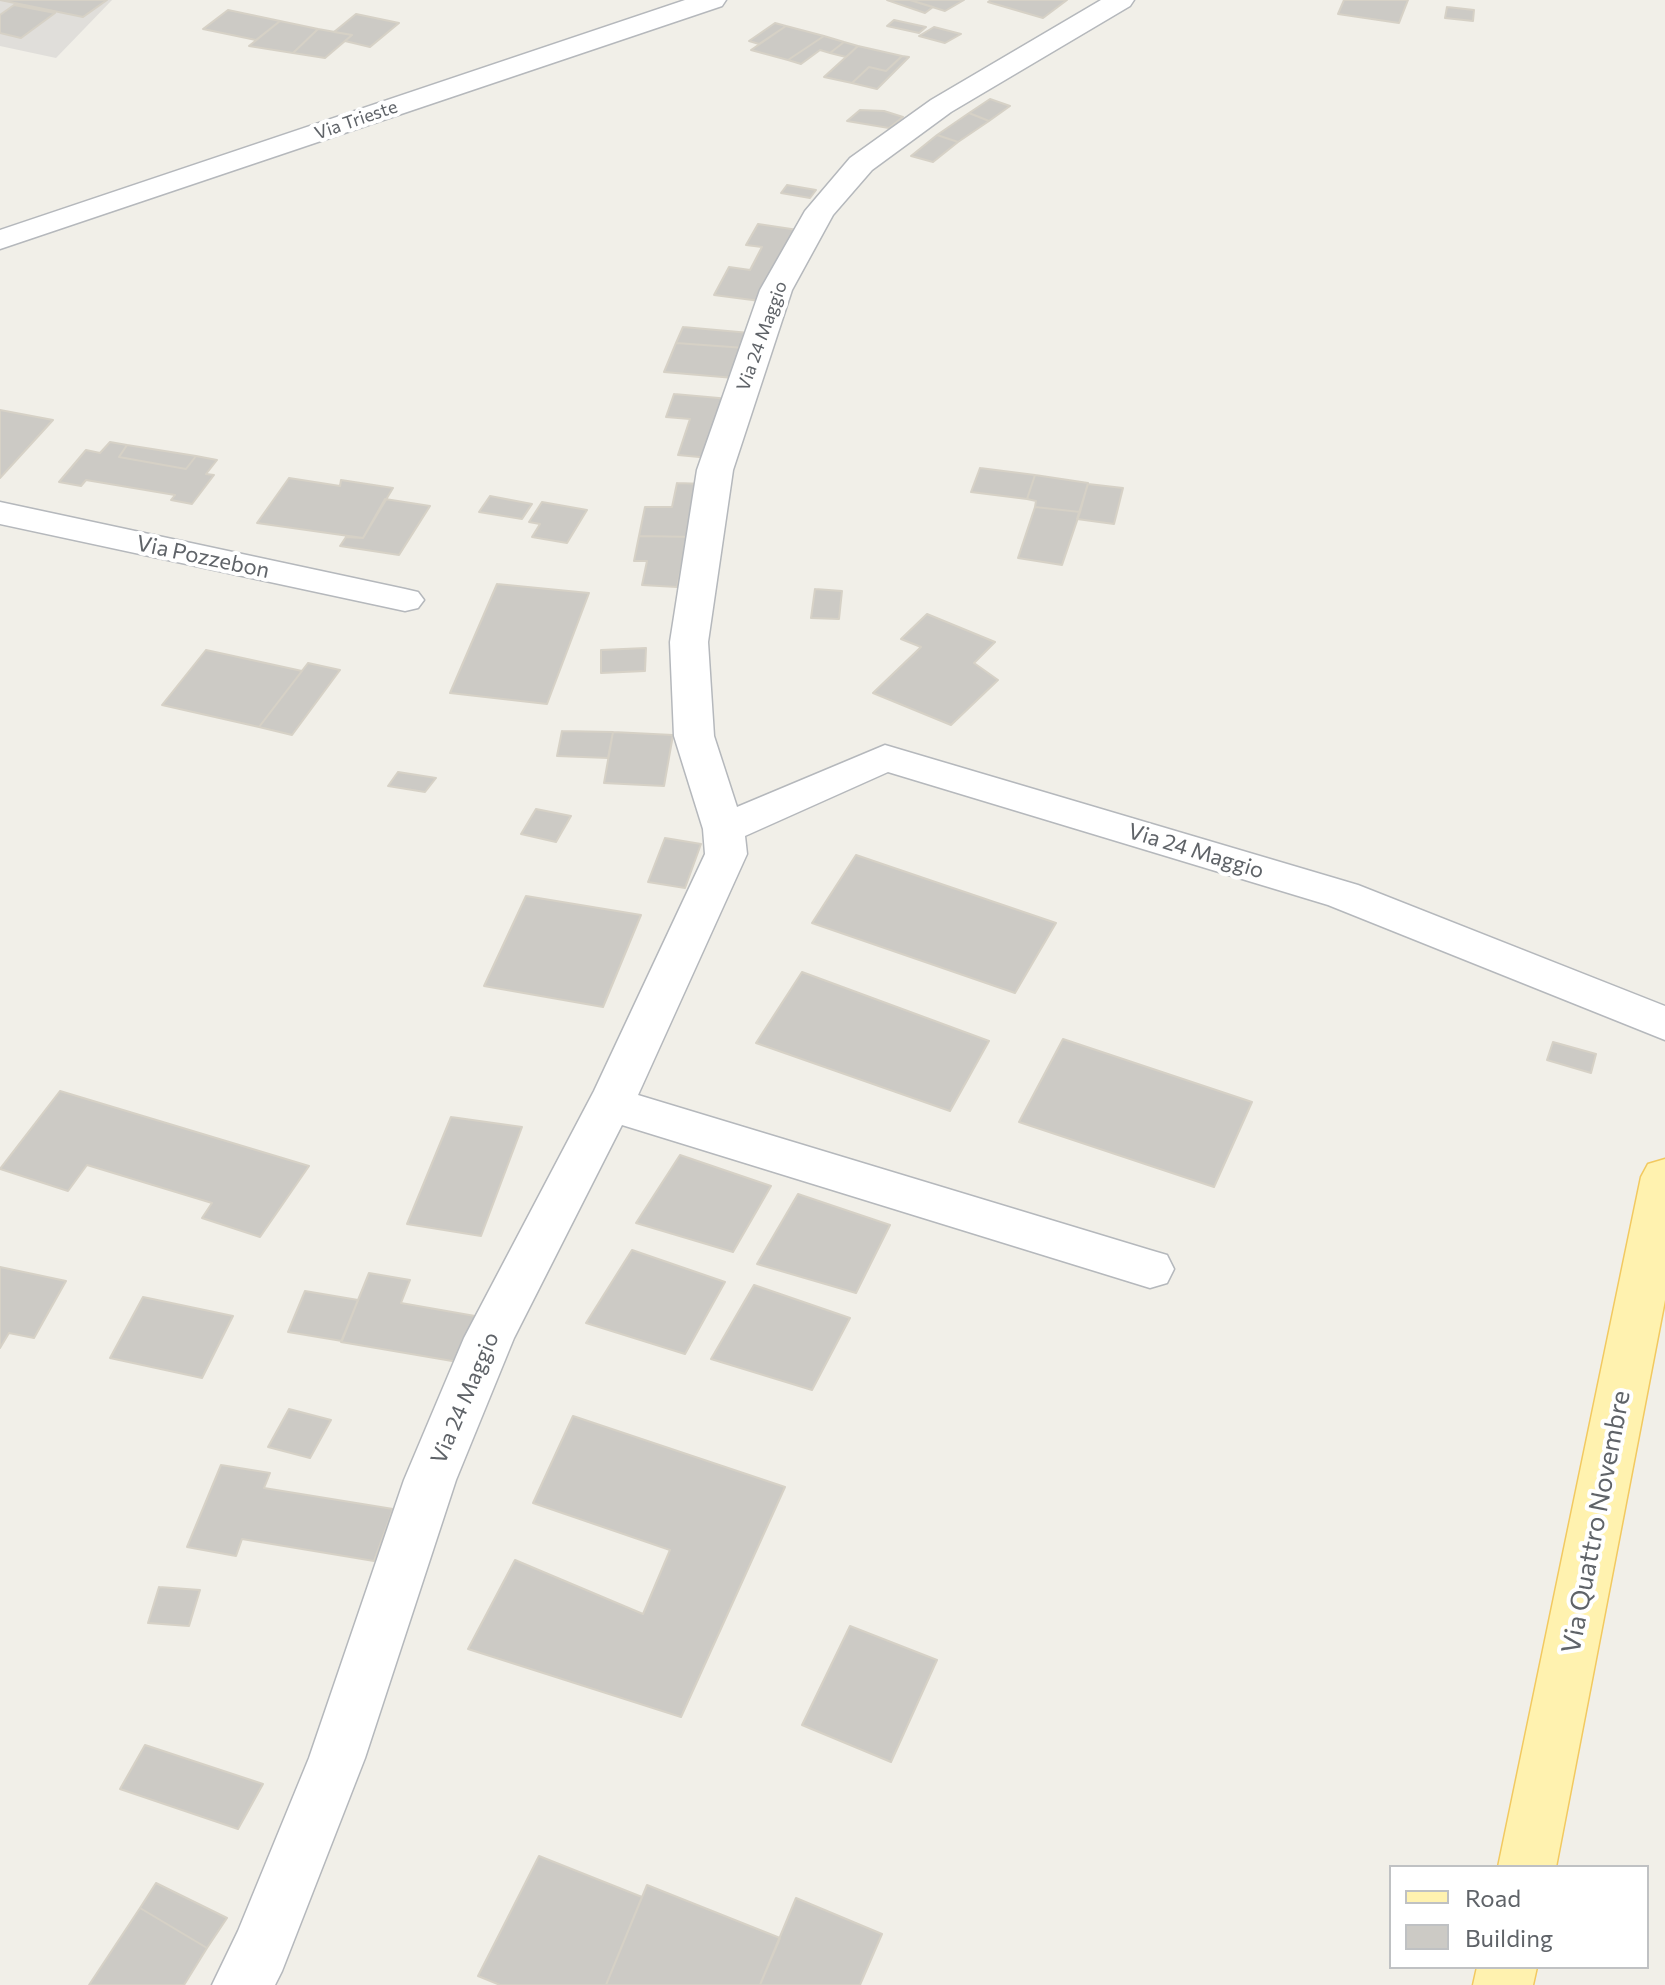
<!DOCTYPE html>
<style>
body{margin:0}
#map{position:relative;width:1665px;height:1985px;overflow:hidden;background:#f1efe8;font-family:Commissioner,sans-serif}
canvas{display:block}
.legend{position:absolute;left:1389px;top:1865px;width:260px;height:104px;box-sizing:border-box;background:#fff;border:2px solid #bfc1c3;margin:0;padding:10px 14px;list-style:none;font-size:24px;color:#5f6368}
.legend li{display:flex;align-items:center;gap:16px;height:40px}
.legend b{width:40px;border:2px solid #bfc1c3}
</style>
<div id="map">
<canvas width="1665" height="1985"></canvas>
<ul class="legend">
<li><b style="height:10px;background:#fff2af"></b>Road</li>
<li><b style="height:22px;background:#cccac5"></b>Building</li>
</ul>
</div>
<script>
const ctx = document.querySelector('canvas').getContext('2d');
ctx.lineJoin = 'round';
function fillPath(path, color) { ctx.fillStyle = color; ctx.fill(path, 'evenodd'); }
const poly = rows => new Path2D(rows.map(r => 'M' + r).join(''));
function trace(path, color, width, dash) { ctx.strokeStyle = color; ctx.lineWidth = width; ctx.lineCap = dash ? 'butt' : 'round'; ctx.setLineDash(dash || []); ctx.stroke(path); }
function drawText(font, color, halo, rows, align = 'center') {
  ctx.font = font + ' Commissioner,sans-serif'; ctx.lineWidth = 8; ctx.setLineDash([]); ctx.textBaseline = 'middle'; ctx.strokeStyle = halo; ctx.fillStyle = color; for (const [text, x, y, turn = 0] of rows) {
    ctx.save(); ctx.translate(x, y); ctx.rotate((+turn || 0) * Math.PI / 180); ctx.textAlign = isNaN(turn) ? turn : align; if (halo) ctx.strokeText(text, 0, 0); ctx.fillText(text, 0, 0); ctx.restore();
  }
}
const industrial = poly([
 [0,0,112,0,56,58,0,46]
]);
const building = poly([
 [0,0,107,0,83,17,0,0],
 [887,0,910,0,933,7,925,13,887,0],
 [910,0,964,0,945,11,910,0],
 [991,0,1067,0,1043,18,988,2,991,0],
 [1344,0,1408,0,1399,23,1338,14,1344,0],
 [14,5,55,13,21,38,0,33,0,15,14,5],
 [1447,7,1474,10,1473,21,1445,18,1447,7],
 [228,10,280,21,256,40,203,29,228,10],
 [356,14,399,23,370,47,345,41,352,35,334,32,356,14],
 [894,20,926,27,919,33,887,26,894,20],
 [280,21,318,29,293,53,249,46,280,21],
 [775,23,786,26,759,44,749,41,775,23],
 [786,26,824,36,788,60,751,50,786,26],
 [934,27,961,34,945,43,919,36,934,27],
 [318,29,352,35,325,58,293,53,318,29],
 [824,36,844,42,830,53,820,50,801,64,788,60,824,36],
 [844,42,858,46,846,57,830,53,844,42],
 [858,46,902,56,886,71,869,67,852,83,824,77,858,46],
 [902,56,909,57,877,89,852,83,869,67,886,71,902,56],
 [990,99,1010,106,989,121,969,113,990,99],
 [860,110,884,111,903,117,889,128,847,121,860,110],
 [969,113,989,121,958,142,937,135,969,113],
 [937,135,958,142,933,162,911,156,937,135],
 [787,185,816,190,810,198,781,193,787,185],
 [758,224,798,230,760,301,714,295,729,267,750,270,762,247,746,245,758,224],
 [683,327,750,333,745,348,676,343,683,327],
 [676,343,745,348,734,378,664,372,676,343],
 [674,394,730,399,710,458,678,455,690,419,666,417,674,394],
 [0,410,53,420,0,478,0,410],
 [110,442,127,445,119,457,186,469,196,456,217,460,206,474,214,475,192,504,171,500,175,495,86,480,81,486,59,482,86,450,100,453,110,442],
 [127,445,196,456,186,469,119,457,127,445],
 [980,468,1035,475,1027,499,971,492,980,468],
 [1035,475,1088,483,1080,512,1035,507,1036,501,1027,499,1035,475],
 [289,478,340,486,341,480,393,488,363,538,257,523,289,478],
 [677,483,705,484,695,537,639,536,645,507,672,507,677,483],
 [1088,484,1123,488,1114,524,1077,519,1088,484],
 [490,496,532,504,522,519,479,512,490,496],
 [385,499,430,506,399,555,340,546,346,537,363,538,385,499],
 [542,502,587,510,567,543,532,537,540,524,529,522,542,502],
 [1035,507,1080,512,1062,565,1018,558,1035,507],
 [639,536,695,537,691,557,683,559,677,587,642,585,647,561,634,561,639,536],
 [497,584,589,593,547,704,450,693,497,584],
 [815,589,842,591,839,619,811,618,815,589],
 [927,614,995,642,974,663,998,680,951,725,873,693,921,647,901,639,927,614],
 [646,648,645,671,601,673,601,650,646,648],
 [206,650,302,671,259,727,162,705,206,650],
 [308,663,340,670,292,735,259,727,308,663],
 [562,731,613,732,608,758,557,756,562,731],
 [613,732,673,735,664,786,604,783,613,732],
 [398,772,436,778,425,792,388,786,398,772],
 [536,809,571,816,556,842,521,834,536,809],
 [665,838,701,844,685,888,648,882,665,838],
 [856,855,1056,923,1015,993,812,923,856,855],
 [526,896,641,915,603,1007,484,986,526,896],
 [802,972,989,1041,950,1111,756,1043,802,972],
 [1063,1039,1252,1102,1214,1187,1019,1122,1063,1039],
 [1553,1042,1596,1054,1591,1073,1547,1060,1553,1042],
 [60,1091,309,1166,260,1237,202,1218,212,1203,87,1165,68,1191,0,1169,60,1091],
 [451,1117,522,1127,481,1236,407,1224,451,1117],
 [680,1155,771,1186,733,1252,636,1223,680,1155],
 [798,1194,890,1225,856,1293,757,1264,798,1194],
 [632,1250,725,1282,685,1354,586,1323,632,1250],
 [0,1267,66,1281,34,1338,9,1333,0,1348,0,1267],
 [369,1273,410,1280,401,1303,475,1316,458,1362,341,1342,369,1273],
 [754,1285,850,1318,812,1390,711,1359,754,1285],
 [305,1291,358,1300,342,1341,288,1332,305,1291],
 [143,1297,233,1316,202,1378,110,1358,143,1297],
 [289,1409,331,1420,310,1458,268,1447,289,1409],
 [573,1416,785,1487,681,1717,468,1649,515,1560,643,1614,670,1550,533,1503,573,1416],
 [221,1465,270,1473,264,1488,393,1509,374,1561,242,1539,236,1556,187,1547,221,1465],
 [159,1587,200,1590,189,1626,148,1623,159,1587],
 [850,1626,937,1660,891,1762,802,1725,850,1626],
 [145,1745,263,1784,238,1829,120,1789,145,1745],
 [539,1856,642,1897,606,1985,500,1985,478,1976,539,1856],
 [156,1883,227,1918,207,1948,140,1908,156,1883],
 [647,1885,780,1938,760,1985,606,1985,647,1885],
 [796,1898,882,1934,860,1985,760,1985,796,1898],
 [140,1908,207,1948,184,1985,89,1985,140,1908]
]);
const minor = poly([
 [685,0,726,0,722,6,0,249,0,230,685,0],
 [1101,0,1134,0,1130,6,951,112,872,170,833,215,792,290,733,470,708,642,714,736,737,807,885,745,1358,885,1665,1006,1665,1040,1328,905,888,772,745,836,747,854,638,1095,1150,1250,1167,1255,1174,1269,1167,1283,1150,1288,622,1125,514,1338,456,1480,365,1758,282,1971,275,1985,212,1985,238,1931,309,1758,404,1480,464,1338,594,1091,705,854,703,829,674,736,670,642,697,470,760,290,805,211,850,158,931,100,1101,0],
 [0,502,405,589,418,592,424,600,418,608,405,611,0,524,0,502]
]);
const major = poly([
 [1665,1159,1665,1300,1556,1867,1498,1867,1641,1177,1648,1164,1665,1159],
 [1477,1967,1537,1967,1533,1985,1473,1985,1477,1967]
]);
const farStreetnames = [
 ["Via Trieste",356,120,-19],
 ["Via 24 Maggio",762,336,-70]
];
const streetNames = [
 ["Via Pozzebon",203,557,12],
 ["Via 24 Maggio",1196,851,17],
 ["Via 24 Maggio",465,1398,-67]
];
const nearStreetnames = [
 ["Via Quattro Novembre",1596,1522,-79]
];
fillPath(industrial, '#e0deda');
fillPath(building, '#cccac5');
trace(building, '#d6d1c6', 2);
trace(minor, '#b5b8bc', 3);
trace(major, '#f2c960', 3);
fillPath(minor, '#fff');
fillPath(major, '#fff2af');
drawText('18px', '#5f6368', '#fff', farStreetnames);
drawText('22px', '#5f6368', '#fff', streetNames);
drawText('26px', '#5f6368', '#fff', nearStreetnames);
</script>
